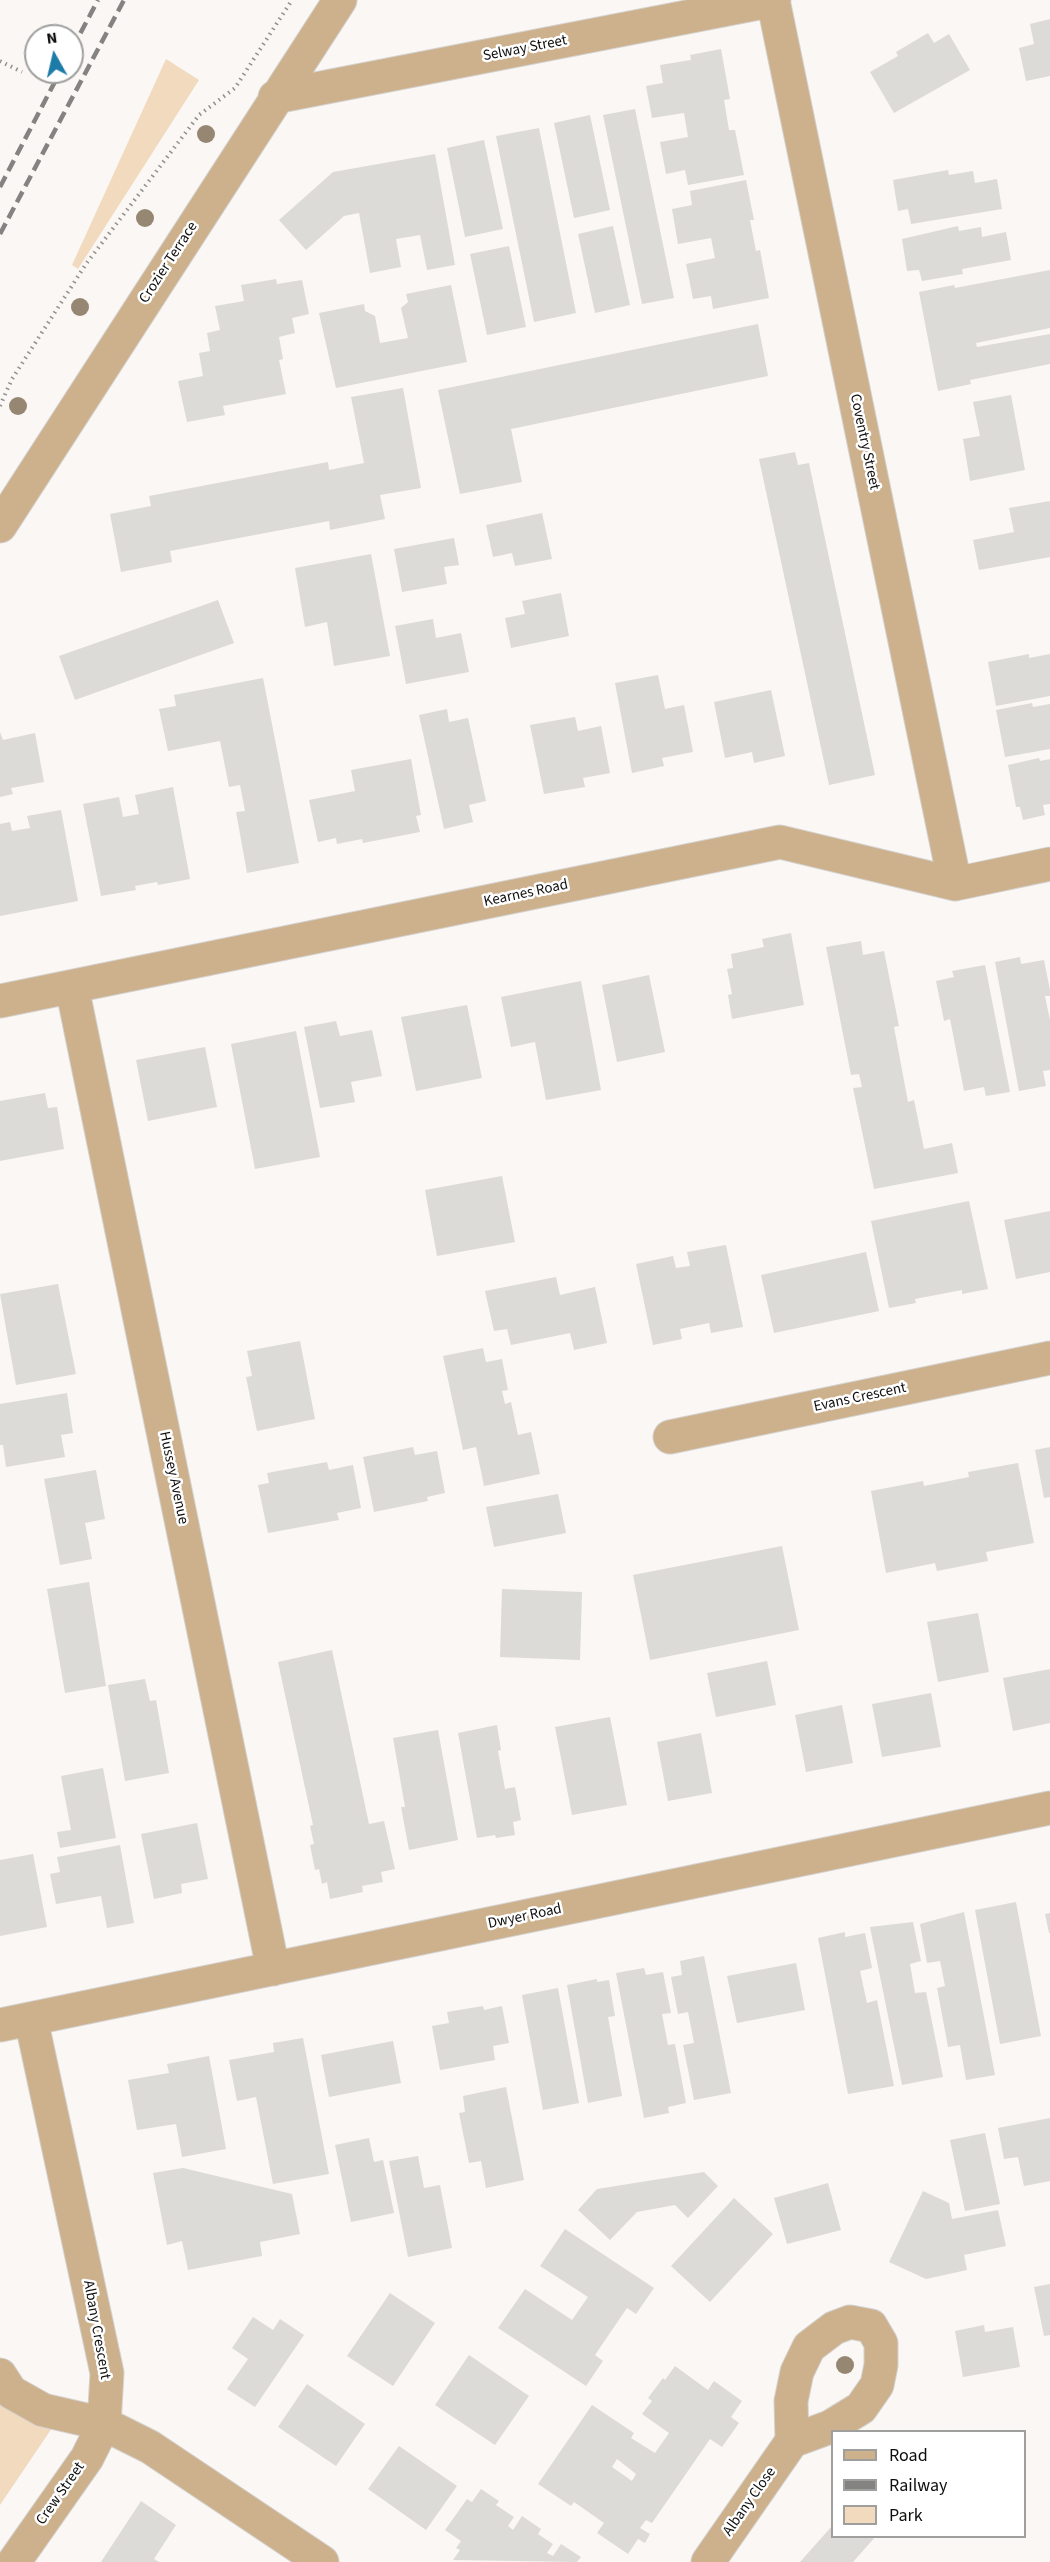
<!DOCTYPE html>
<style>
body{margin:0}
#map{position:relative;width:1050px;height:2562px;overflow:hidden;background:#faf7f4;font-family:"Source Sans 3",sans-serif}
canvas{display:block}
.legend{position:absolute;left:831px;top:2430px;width:195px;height:108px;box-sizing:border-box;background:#fff;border:2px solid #9f9f9e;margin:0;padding:8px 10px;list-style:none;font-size:18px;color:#0f0e0d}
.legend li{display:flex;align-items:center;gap:12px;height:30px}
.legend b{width:30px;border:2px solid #9f9f9e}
.north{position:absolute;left:24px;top:24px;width:60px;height:60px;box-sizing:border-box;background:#fff;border:2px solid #9f9f9e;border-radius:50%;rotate:352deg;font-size:16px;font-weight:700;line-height:24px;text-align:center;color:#0f0e0d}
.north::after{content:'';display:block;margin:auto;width:21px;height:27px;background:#1d7ba8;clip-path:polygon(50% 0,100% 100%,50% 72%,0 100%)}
</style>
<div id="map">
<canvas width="1050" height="2562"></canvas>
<ul class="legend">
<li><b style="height:8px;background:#cdb08c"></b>Road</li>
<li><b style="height:8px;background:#858381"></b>Railway</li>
<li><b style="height:16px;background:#f1dabe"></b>Park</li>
</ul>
<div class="north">N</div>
</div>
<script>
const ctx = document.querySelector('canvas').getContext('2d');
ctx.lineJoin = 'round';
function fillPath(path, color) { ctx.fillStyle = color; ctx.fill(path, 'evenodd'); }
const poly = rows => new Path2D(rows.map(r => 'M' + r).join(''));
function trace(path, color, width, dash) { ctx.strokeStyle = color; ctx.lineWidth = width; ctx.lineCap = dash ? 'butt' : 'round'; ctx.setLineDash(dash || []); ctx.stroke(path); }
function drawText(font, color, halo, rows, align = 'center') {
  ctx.font = font + ' "Source Sans 3",sans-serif'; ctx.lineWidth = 5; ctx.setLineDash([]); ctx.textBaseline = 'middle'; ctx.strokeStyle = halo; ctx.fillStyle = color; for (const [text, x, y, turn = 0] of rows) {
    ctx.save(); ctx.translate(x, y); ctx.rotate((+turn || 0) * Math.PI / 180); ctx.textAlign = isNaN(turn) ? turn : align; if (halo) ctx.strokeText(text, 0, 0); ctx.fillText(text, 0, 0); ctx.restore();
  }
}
const green = poly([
 [166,59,199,80,78,269,72,265],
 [0,2398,52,2428,0,2505]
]);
const building = poly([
 [1050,19,1050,76,1026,81,1019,48,1034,44,1030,24],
 [928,33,934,43,949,34,970,70,894,113,870,72,898,56,896,52],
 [721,49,730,99,724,100,729,130,735,130,744,175,688,185,685,170,666,174,660,142,688,137,684,113,652,118,646,86,663,83,660,65,691,60,690,55],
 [635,109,674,298,642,304,603,115],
 [590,115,610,210,574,218,554,123],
 [539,128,576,313,534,322,496,136],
 [484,140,503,229,465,237,447,148],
 [435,154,455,265,427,270,420,235,396,239,401,267,370,273,359,213,344,216,306,250,279,220,333,172],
 [948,170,949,175,973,171,975,183,997,179,1002,209,911,224,908,209,898,211,893,180],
 [746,180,754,220,750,220,756,251,760,250,769,298,713,309,711,296,693,299,686,264,715,258,711,238,678,244,672,209,692,205,690,191],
 [613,226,630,305,595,313,578,234],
 [958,226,959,231,981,227,982,237,1006,232,1011,260,962,269,963,274,922,281,919,270,907,271,902,239],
 [509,246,526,327,487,335,470,254],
 [1050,270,1050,328,976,343,977,347,1050,334,1050,364,970,380,971,384,938,391,919,292,954,285,955,288],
 [276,279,277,284,302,280,309,314,292,318,295,333,279,337,283,359,279,360,286,394,223,406,225,415,187,422,178,381,203,376,199,353,210,351,207,333,220,330,215,306,244,301,241,285],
 [451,285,467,362,336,388,319,313,364,304,365,311,375,316,380,343,408,338,401,308,408,302,406,294],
 [758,324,768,376,511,429,522,482,460,494,438,390],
 [403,388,421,488,380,495,385,519,330,530,329,521,170,551,172,562,121,572,110,514,151,506,149,496,328,462,329,470,364,463,351,397],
 [1011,395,1025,470,970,481,963,439,980,436,973,402],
 [795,452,798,465,809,463,875,775,829,785,759,459],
 [1050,501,1050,557,979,570,973,540,1014,532,1009,508],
 [542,513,552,559,515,566,512,553,493,557,486,525],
 [454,538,459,565,444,567,447,584,402,592,394,549],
 [371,554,390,656,334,666,327,622,305,627,295,568],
 [561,593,569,636,511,648,505,618,525,614,522,601],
 [218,600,234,643,75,700,59,656],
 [433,619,436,638,461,633,469,672,406,684,395,626],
 [1029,654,1029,658,1050,654,1050,696,996,706,988,662],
 [658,675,665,709,684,705,693,752,662,758,664,766,632,773,615,683],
 [263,678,299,863,247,873,236,812,245,811,240,785,229,787,220,741,168,751,159,709,176,706,174,695],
 [771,690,785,756,754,763,752,752,725,758,714,702],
 [1032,703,1033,707,1050,704,1050,749,1005,757,996,710],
 [447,709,449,722,468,718,486,801,469,805,473,822,444,829,419,715],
 [575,717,578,731,601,726,610,773,583,778,585,787,544,794,530,725],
 [0,732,3,740,35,733,44,782,11,788,13,794,0,797],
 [1039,758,1040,761,1050,759,1050,804,1043,805,1045,815,1023,820,1020,807,1016,807,1008,765],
 [411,759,421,815,416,816,420,832,363,843,362,839,337,844,336,838,318,842,309,800,355,791,351,770],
 [173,787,190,879,158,885,157,882,135,886,136,890,101,896,83,804,119,797,123,817,139,814,135,795],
 [61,810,78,901,0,916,0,824,10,822,12,831,30,828,27,816],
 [791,933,804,1005,732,1019,728,995,732,994,727,969,733,968,731,954,764,947,762,939],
 [861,941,863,955,884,951,899,1026,894,1027,908,1102,914,1100,924,1149,952,1143,958,1173,874,1189,853,1088,862,1087,859,1074,851,1075,826,947],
 [1020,957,1021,964,1044,960,1050,990,1050,996,1045,996,1050,1020,1050,1070,1043,1071,1046,1086,1019,1091,995,962],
 [985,965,1010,1092,986,1096,984,1087,964,1091,950,1019,944,1021,936,981,954,977,952,971],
 [649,975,665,1052,617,1062,602,985],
 [581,981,601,1090,546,1100,535,1042,511,1047,501,997],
 [467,1005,482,1078,416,1091,401,1017],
 [336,1021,340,1036,372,1030,382,1076,351,1082,355,1102,320,1108,304,1027],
 [296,1031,320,1157,255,1169,231,1044],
 [205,1047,217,1107,148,1121,136,1060],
 [45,1093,48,1108,57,1107,64,1149,0,1161,0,1101],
 [502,1176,515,1242,437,1256,425,1190],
 [969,1201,988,1289,962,1294,962,1290,915,1299,916,1303,889,1308,871,1221],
 [1050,1211,1050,1272,1016,1279,1004,1220],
 [726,1245,743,1327,711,1333,709,1323,680,1329,682,1339,653,1345,636,1264,673,1256,676,1268,690,1266,687,1252],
 [866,1252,879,1311,774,1333,761,1275],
 [556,1277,560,1295,595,1287,607,1343,574,1350,570,1333,511,1345,507,1329,494,1331,485,1291],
 [58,1284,76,1374,16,1385,0,1294],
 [300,1341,315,1419,257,1431,246,1377,252,1376,247,1351],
 [483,1348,486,1362,502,1359,508,1390,502,1391,505,1404,511,1402,518,1435,531,1432,540,1474,484,1486,476,1447,463,1450,443,1356],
 [67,1393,73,1433,61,1435,65,1457,6,1467,3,1445,0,1445,0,1404],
 [413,1447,415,1455,437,1451,445,1493,427,1497,428,1501,374,1512,363,1457],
 [1050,1447,1050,1497,1044,1498,1035,1450],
 [327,1462,329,1470,353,1465,361,1508,337,1513,339,1520,268,1533,258,1485,269,1483,267,1473],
 [1018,1463,1034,1543,986,1552,988,1561,937,1571,935,1563,886,1573,871,1491,923,1481,924,1486,969,1477,968,1472],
 [96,1470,105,1519,85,1523,92,1559,60,1565,44,1479],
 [558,1494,566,1533,494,1547,486,1507],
 [782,1546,799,1630,650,1660,633,1575],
 [89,1582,106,1686,65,1693,47,1589],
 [502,1589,582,1592,580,1660,500,1657],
 [978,1613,989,1672,938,1682,927,1622],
 [332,1650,369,1824,384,1821,395,1869,381,1872,383,1882,362,1886,363,1892,330,1899,327,1882,322,1884,319,1869,315,1870,310,1845,314,1844,310,1826,313,1825,278,1662],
 [767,1661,776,1705,716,1717,707,1673],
 [1050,1669,1050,1723,1013,1731,1003,1678],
 [145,1679,150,1701,156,1700,169,1773,125,1781,108,1685],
 [931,1693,941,1747,882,1757,872,1704],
 [842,1705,853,1763,806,1772,795,1715],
 [610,1717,627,1805,572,1815,555,1727],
 [497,1725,501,1750,498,1751,505,1789,515,1787,521,1820,513,1822,515,1835,496,1838,495,1835,477,1838,458,1733],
 [438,1730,458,1840,409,1850,401,1807,405,1807,393,1738],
 [701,1733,712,1793,668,1801,657,1742],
 [103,1768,116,1838,60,1848,57,1832,71,1830,61,1776],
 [197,1823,208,1879,181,1884,182,1893,154,1899,141,1834],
 [120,1845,134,1923,107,1928,101,1896,56,1904,50,1874,60,1872,57,1857],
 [33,1854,47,1927,0,1936,0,1860],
 [1016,1902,1041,2036,1000,2044,975,1910],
 [964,1912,995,2075,966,2080,960,2045,948,2047,937,1988,945,1986,940,1961,927,1963,920,1924],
 [1050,1913,1050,1933,1049,1933,1045,1914],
 [913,1922,921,1961,910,1964,915,1993,926,1992,943,2077,902,2085,870,1927],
 [845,1932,845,1937,865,1933,872,1968,860,1971,867,2003,877,2000,894,2086,848,2094,818,1938],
 [704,1956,731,2093,694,2100,683,2045,694,2043,688,2012,678,2014,671,1977,682,1975,680,1961],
 [796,1963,805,2010,737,2023,727,1976],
 [644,1968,646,1975,663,1972,671,2013,662,2014,668,2045,675,2044,686,2103,668,2107,669,2113,644,2118,616,1973],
 [597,1979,597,1982,609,1980,615,2016,608,2017,622,2096,588,2103,567,1985],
 [558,1988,579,2103,543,2110,522,1995],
 [483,2006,484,2010,502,2006,509,2043,493,2046,495,2060,440,2070,432,2026,449,2023,447,2012],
 [303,2038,329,2174,273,2184,256,2097,237,2101,229,2060,274,2052,273,2043],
 [393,2041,401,2083,329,2097,321,2055],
 [209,2056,226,2149,182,2157,176,2124,137,2130,128,2080,169,2073,167,2064],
 [506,2087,524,2180,486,2188,481,2161,469,2163,459,2113,465,2112,463,2096],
 [1050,2118,1050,2181,1024,2186,1018,2157,1004,2159,998,2128],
 [985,2133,1000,2204,965,2211,950,2140],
 [369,2138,374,2162,383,2160,394,2213,351,2222,335,2145],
 [418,2156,424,2188,440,2185,452,2248,408,2257,389,2161],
 [183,2168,292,2194,300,2234,260,2242,262,2256,188,2270,182,2241,167,2245,153,2173],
 [704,2172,718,2186,688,2218,675,2205,637,2212,610,2240,578,2210,597,2189],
 [828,2183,841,2230,787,2244,774,2198],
 [923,2191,949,2203,952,2219,998,2210,1006,2246,964,2255,967,2270,926,2279,889,2262],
 [734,2198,773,2234,710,2302,671,2266],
 [565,2229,654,2288,636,2314,627,2308,595,2355,603,2361,586,2386,498,2328,525,2289,572,2320,588,2297,540,2266],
 [1050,2284,1050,2335,1044,2336,1034,2287],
 [390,2293,435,2323,393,2386,347,2356],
 [253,2317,273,2330,280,2319,304,2335,255,2407,227,2389,248,2359,232,2348],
 [984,2325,985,2332,1013,2327,1020,2367,963,2377,955,2331],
 [469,2355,529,2396,495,2445,435,2405],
 [675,2366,708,2390,714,2381,742,2401,731,2417,739,2423,722,2447,710,2439,652,2523,646,2520,640,2528,650,2534,645,2543,638,2539,628,2554,597,2533,604,2523,574,2502,571,2506,538,2484,592,2405,634,2433,631,2438,655,2453,669,2433,642,2414,652,2401,648,2398,663,2378,665,2380],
 [617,2459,636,2474,632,2481,612,2467],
 [307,2384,365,2424,336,2466,278,2427],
 [399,2446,457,2486,426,2530,368,2489],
 [481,2489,499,2501,496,2505,514,2517,508,2526,513,2530,522,2516,541,2529,538,2534,553,2544,547,2553,553,2556,561,2544,581,2557,577,2562,453,2560,460,2550,456,2548,461,2541,445,2530,467,2499,472,2502],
 [141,2501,176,2525,154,2559,159,2562,101,2562],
 [832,2526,832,2536,876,2536,853,2562,800,2562]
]);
const path = poly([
 [0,61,22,72],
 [0,406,12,379,86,264,199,115,235,88,292,0]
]);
const minor = poly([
 [773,0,955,884],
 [275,97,774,0],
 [0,526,340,0],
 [72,987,273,1969],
 [0,1001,780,842,955,884,1050,864],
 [670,1437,1050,1358],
 [0,2025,1050,1808],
 [850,2322,871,2326,881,2343,881,2365,877,2385,861,2408,830,2427,792,2441,791,2401,797,2372,809,2347,834,2328,850,2322],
 [0,2375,11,2392,43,2410,104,2424,150,2447,322,2562],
 [14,2562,87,2458,104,2424,107,2373,31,2019],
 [708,2562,792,2441]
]);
const rail = poly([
 [72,49,98,0],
 [0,187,60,72],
 [0,234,124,0]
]);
const trees = [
 [206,134],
 [145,218],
 [80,307],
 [18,406],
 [845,2365]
];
const streetNames = [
 ["Selway Street",525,49,-11],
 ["Crozier Terrace",169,263,-57],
 ["Coventry Street",864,442,78],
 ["Kearnes Road",526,894,-12],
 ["Evans Crescent",860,1398,-12],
 ["Hussey Avenue",173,1478,78],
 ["Dwyer Road",525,1917,-12],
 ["Albany Crescent",96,2330,80],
 ["Crew Street",61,2494,-55],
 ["Albany Close",750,2502,-55]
];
fillPath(green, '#f1dabe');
fillPath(building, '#dddbd7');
trace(minor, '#d4d2cf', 35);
trace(path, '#92908e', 4, [1.5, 4.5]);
trace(minor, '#cdb08c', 33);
trace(rail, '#858381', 4.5, [12, 6]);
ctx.fillStyle = '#958772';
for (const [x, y] of trees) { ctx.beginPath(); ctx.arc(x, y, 9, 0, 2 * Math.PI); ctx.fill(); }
drawText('15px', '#0f0e0d', '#fff', streetNames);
</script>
